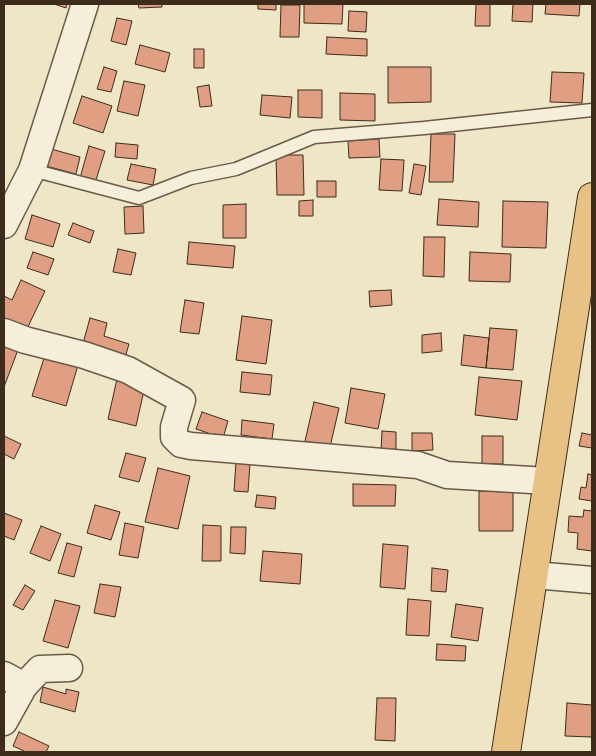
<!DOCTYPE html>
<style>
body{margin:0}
#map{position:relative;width:596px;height:756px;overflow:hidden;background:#efe5c7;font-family:"Libre Caslon Text",serif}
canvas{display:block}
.frame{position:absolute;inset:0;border:5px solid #3d2c1c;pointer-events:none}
</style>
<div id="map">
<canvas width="596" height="756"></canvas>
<div class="frame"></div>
</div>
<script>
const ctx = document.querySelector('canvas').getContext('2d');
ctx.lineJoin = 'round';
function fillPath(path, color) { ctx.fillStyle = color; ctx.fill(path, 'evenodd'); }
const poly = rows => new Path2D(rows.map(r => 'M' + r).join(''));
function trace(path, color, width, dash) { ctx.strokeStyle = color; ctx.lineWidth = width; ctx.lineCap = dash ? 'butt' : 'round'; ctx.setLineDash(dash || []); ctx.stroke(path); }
const building = poly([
 [54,4,67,4,66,8,54,4],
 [138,4,162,4,162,7,139,8,138,4],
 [258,4,276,4,276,10,258,9,258,4],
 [304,4,343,4,342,24,304,23,304,4],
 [476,4,490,4,490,26,475,26,476,4],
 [513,4,533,4,532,22,512,21,513,4],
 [546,4,580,4,579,16,545,14,546,4],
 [281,5,300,5,299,37,280,37,281,5],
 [349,11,367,12,366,32,348,31,349,11],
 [117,18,132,21,126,45,111,41,117,18],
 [327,37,367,39,367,56,326,54,327,37],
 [140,45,170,53,165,72,135,64,140,45],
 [194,49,204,49,204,68,194,68,194,49],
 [104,67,117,71,111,92,97,89,104,67],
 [388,67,431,67,431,102,388,103,388,67],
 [552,72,584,73,582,103,550,102,552,72],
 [124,81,145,85,138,116,117,111,124,81],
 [209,85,212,106,200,107,197,87,209,85],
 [298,90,322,90,322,118,298,117,298,90],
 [340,93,375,94,375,121,340,120,340,93],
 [262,95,292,97,290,118,260,115,262,95],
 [82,96,112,106,103,133,73,123,82,96],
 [431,134,455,134,453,182,429,182,431,134],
 [379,139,380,157,349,158,348,141,379,139],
 [116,143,138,145,137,159,115,157,116,143],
 [89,146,105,151,95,183,80,178,89,146],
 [51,149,80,157,76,174,46,166,51,149],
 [276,155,303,155,304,195,277,195,276,155],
 [381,159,404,160,402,191,379,190,381,159],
 [131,164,156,169,153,185,127,180,131,164],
 [414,164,426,166,421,195,409,193,414,164],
 [317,181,336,181,336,197,317,197,317,181],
 [439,199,479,202,478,227,437,225,439,199],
 [313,200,313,216,299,216,299,201,313,200],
 [503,201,548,202,546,248,502,247,503,201],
 [246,204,246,238,223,238,223,205,246,204],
 [143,206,144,233,125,234,124,207,143,206],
 [32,215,60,224,53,247,25,239,32,215],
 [73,223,94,231,90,243,68,235,73,223],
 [424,237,445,237,444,277,423,276,424,237],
 [189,242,235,246,233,268,187,264,189,242],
 [118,249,136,253,131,275,113,272,118,249],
 [33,252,54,259,48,275,27,268,33,252],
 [470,252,511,254,510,282,469,281,470,252],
 [21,280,45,291,25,333,4,323,4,296,12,300,21,280],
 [391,290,392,305,370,307,369,291,391,290],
 [185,300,204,303,199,334,180,332,185,300],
 [242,316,272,320,266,364,236,360,242,316],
 [90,318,107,323,104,336,129,344,124,361,82,347,90,318],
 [490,328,517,330,513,370,486,368,490,328],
 [441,333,442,351,422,353,422,335,441,333],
 [464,335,489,338,486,368,461,365,464,335],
 [4,341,19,347,4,387,4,341],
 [45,355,78,365,66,406,32,396,45,355],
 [242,372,272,375,270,395,240,392,242,372],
 [479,377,522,381,517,420,475,415,479,377],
 [117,379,145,386,136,426,108,419,117,379],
 [351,388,385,394,378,429,345,423,351,388],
 [314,402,339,408,330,447,305,441,314,402],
 [202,412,228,421,223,438,196,429,202,412],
 [242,420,274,424,272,439,241,435,242,420],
 [382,431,396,432,396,453,381,452,382,431],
 [412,433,432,433,433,450,412,451,412,433],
 [582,433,592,435,592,448,579,446,582,433],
 [4,436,21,444,14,459,4,454,4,436],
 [482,436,503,436,503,464,482,464,482,436],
 [126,453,146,458,139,482,119,477,126,453],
 [236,462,250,463,248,492,234,491,236,462],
 [158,468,190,476,178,529,145,522,158,468],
 [588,474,592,475,592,501,579,499,581,487,586,488,588,474],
 [353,484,396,485,395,506,353,506,353,484],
 [479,491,513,492,513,531,479,531,479,491],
 [257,495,276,497,275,509,255,507,257,495],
 [95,505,120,512,111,540,87,533,95,505],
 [584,510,592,511,592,551,577,549,578,533,568,532,569,516,583,517,584,510],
 [4,513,22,520,14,540,4,536,4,513],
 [125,523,144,527,138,558,119,555,125,523],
 [203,525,221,526,221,561,202,561,203,525],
 [41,526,61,534,50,561,30,553,41,526],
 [231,527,246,527,245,554,230,553,231,527],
 [67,543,82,547,74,577,58,573,67,543],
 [383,544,408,546,405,589,380,587,383,544],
 [263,551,302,554,300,584,260,581,263,551],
 [432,568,448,570,446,592,431,591,432,568],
 [100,584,121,587,115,617,94,613,100,584],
 [25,585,35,591,23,610,13,605,25,585],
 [408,599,431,601,429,636,406,635,408,599],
 [55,600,80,606,68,648,43,641,55,600],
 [456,604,483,608,478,641,451,637,456,604],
 [437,644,466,646,465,661,436,660,437,644],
 [43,687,66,694,66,689,79,692,75,712,40,702,43,687],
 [377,698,396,698,395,741,375,740,377,698],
 [567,703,592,705,592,737,565,736,567,703],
 [19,732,49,746,46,752,26,752,13,746,19,732]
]);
const lane = poly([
 [32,170,139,198,191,178,236,169,314,137,424,128,592,110]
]);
const street = poly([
 [4,225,32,170,85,4],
 [4,332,25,340,84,355,128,370,182,400,174,427,174,437,181,444,191,446,418,465,447,475,548,481],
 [534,575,592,580],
 [4,675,24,686],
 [4,722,24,686,40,669,69,668]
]);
const primary = poly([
 [506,752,592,197]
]);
fillPath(building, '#e09e82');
trace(building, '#3d2c1c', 1);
trace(lane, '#6a5a47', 15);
trace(street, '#6a5a47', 29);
trace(primary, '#3d2c1c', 30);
trace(lane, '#f5eedb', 12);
trace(street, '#f5eedb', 26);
trace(primary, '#e8c284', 28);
</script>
